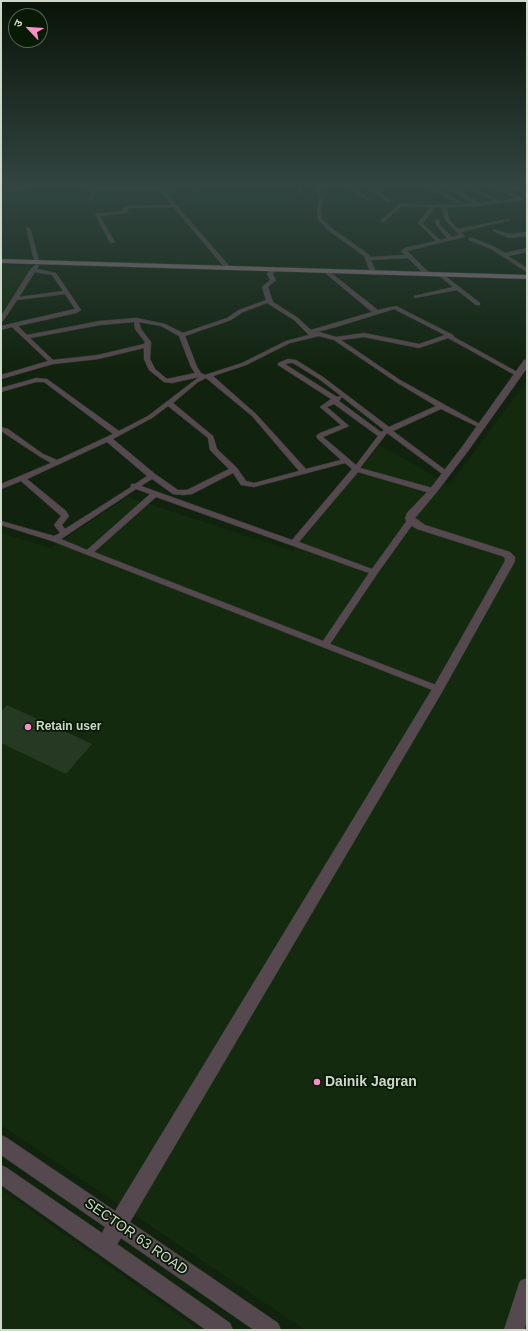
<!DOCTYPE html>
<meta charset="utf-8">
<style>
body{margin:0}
#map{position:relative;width:528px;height:1331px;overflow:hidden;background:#11230e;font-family:Arial,"Noto Sans Devanagari",sans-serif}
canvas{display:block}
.frame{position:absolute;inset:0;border:2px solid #ccd8ca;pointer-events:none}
.north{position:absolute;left:8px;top:8px;width:40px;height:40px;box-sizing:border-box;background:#081905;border:1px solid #566554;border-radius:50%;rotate:295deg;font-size:11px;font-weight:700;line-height:16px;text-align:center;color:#ccd8ca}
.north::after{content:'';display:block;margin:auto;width:14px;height:18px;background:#f98fc8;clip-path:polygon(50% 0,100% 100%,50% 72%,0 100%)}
</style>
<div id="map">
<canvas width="528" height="1331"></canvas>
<div class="frame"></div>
<div class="north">उ</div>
</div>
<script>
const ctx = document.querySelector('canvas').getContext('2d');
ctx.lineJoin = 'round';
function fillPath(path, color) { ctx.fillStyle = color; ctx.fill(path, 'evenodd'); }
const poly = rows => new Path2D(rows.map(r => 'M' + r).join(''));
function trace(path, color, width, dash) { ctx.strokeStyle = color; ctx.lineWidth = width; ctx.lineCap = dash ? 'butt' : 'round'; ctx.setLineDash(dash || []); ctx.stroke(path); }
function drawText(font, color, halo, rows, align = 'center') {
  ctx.font = font + ' Arial,sans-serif'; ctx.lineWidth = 3.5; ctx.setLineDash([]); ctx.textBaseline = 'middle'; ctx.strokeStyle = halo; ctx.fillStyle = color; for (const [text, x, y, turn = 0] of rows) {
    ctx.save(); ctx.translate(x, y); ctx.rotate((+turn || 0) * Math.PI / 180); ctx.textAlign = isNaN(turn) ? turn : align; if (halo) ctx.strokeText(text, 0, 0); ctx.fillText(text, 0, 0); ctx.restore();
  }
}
const built = poly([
 [1,265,31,267,1,313],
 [527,380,527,1330,305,1330,1,1125,1,533,51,548,128,497,293,551,380,445,450,485],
 [1,1189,199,1330,1,1330]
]);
const building = poly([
 [7,705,92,744,66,774,1,743,1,712]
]);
const minor = poly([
 [33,186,56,186,5,191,3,190,33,186],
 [92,186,96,186,96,188,118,188,119,186,124,186,123,188,160,188,159,186,163,186,165,190,170,190,172,186,177,186,173,192,166,192,168,196,176,205,179,205,178,207,231,268,226,269,173,207,129,208,127,213,100,216,115,242,110,243,95,214,123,211,124,207,129,206,171,205,161,190,95,190,93,200,91,201,89,200,91,190,81,189,91,188,92,186],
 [195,186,200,186,197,191,193,191,195,186],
 [297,186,301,186,303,192,299,192,297,186],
 [314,186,318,186,324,196,321,209,322,219,333,229,368,254,370,257,405,255,401,251,405,248,436,241,418,223,430,207,402,206,384,222,380,221,401,203,426,205,458,204,426,186,432,186,464,204,473,204,445,186,451,186,480,203,494,201,464,186,470,186,500,201,515,198,489,186,496,186,505,190,524,186,527,186,527,188,509,192,522,198,522,200,520,200,479,206,446,207,450,221,458,229,508,219,510,220,461,232,465,236,464,237,407,251,426,270,431,273,431,275,429,276,422,272,408,258,371,260,375,270,370,271,364,256,329,231,318,219,317,209,320,196,314,186],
 [435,207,441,207,446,221,459,235,452,237,440,225,439,219,435,220,436,225,447,238,440,240,423,224,423,223,435,207],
 [347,186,353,186,370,199,366,200,347,186],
 [367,186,372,186,391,201,387,202,367,186],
 [26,227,30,228,39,261,34,260,26,227],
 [493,229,510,234,527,232,527,236,509,238,493,231,493,229],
 [469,238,473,238,495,247,505,253,527,248,527,252,508,256,527,268,527,272,491,249,469,240,469,238],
 [36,264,39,266,37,269,56,273,81,310,76,313,18,326,27,335,100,321,136,318,165,324,183,333,227,318,239,310,266,300,262,287,270,280,267,274,273,267,276,269,273,274,276,280,268,287,273,302,298,318,311,330,372,312,324,272,324,270,326,269,378,310,396,306,453,335,454,337,519,373,519,375,515,375,448,338,419,348,364,337,341,340,400,380,485,427,484,428,480,428,441,409,393,431,448,472,448,476,445,476,387,433,360,468,436,489,436,493,430,493,358,472,299,542,372,569,408,519,414,519,415,521,377,574,330,644,441,687,443,689,441,691,435,691,52,541,1,525,1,521,54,536,60,533,54,525,61,516,21,481,1,489,1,484,51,463,39,456,1,431,1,427,8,429,43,454,57,460,113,434,44,382,36,382,1,392,1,388,36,378,47,379,119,431,148,416,199,377,172,383,164,382,149,370,144,359,144,348,98,359,53,364,1,379,1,375,48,361,12,327,1,330,1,326,75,309,65,294,17,300,3,321,1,322,1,316,30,270,36,264],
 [35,272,52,275,63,291,19,297,35,272],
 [267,303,294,320,309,335,286,341,242,363,205,375,201,373,197,367,185,336,231,320,243,312,267,303],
 [394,309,445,335,419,344,364,333,336,337,319,332,313,333,336,327,394,309],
 [134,322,135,329,145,342,144,344,98,355,53,360,30,338,100,325,134,322],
 [139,322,161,326,179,336,191,367,195,373,167,379,155,369,150,359,151,342,141,329,139,322],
 [319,336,334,340,396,382,436,406,389,427,323,377,296,360,288,359,278,363,278,365,331,399,320,407,341,425,320,433,316,436,318,439,341,460,306,469,256,414,213,376,246,365,290,343,319,336],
 [289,363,293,363,319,379,341,396,337,397,285,364,289,363],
 [206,378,252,416,299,471,254,483,246,481,237,468,217,449,213,436,173,403,198,382,206,378],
 [342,397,384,430,381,432,339,401,342,397],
 [334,404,378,436,356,465,323,437,349,426,327,407,334,404],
 [168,406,208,438,210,450,229,469,187,490,178,490,155,474,113,439,152,418,168,406],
 [107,442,147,476,135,484,131,484,131,487,65,529,62,525,69,516,66,511,27,479,107,442],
 [345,463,352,469,292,540,141,486,152,479,173,494,183,495,192,494,233,473,241,485,254,487,345,463],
 [136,489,150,494,87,550,61,539,136,489],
 [156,497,369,573,323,641,94,552,156,497],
 [440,272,480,303,480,305,476,305,457,290,414,298,414,296,453,287,438,275,438,273,440,272]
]);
const tertiary = poly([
 [524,360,527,360,527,368,468,451,436,493,415,518,425,525,510,552,515,557,515,561,442,692,130,1222,278,1323,281,1330,254,1330,121,1238,117,1244,230,1323,233,1330,206,1330,1,1185,1,1165,7,1168,102,1233,105,1227,1,1155,1,1135,7,1138,115,1211,434,686,505,561,505,558,502,556,417,529,407,523,405,518,407,513,430,489,462,447,524,360],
 [527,1278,527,1320,524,1330,504,1330,520,1281,527,1278]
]);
const primary = poly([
 [1,259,527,275,527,279,1,263,1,259]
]);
const markers = [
 [28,727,4,"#f98fc8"],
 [317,1082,4,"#f98fc8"]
];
const poiNames = [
 ["Retain user",36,727]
];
const nearPoinames = [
 ["Dainik Jagran",325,1082]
];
const nearStreetnames = [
 ["SECTOR 63 ROAD",136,1237,35]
];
fillPath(built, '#132a0f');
fillPath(building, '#263923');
trace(minor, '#2f402c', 1);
trace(tertiary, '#2f402c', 1);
trace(primary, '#2f402c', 1);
fillPath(minor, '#56484f');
fillPath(tertiary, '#56484f');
fillPath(primary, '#8e7280');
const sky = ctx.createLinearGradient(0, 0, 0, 373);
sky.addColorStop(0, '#091308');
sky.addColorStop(0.5, '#324541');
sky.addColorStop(1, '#32454100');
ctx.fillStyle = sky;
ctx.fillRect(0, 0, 528, 373);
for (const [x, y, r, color] of markers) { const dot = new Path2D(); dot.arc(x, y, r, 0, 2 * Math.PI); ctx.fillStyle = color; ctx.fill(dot); trace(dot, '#081905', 1.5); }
drawText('bold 12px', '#ccd8ca', '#081905', poiNames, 'left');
drawText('bold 14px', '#ccd8ca', '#081905', nearPoinames, 'left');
drawText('14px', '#ccd8ca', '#081905', nearStreetnames);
</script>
